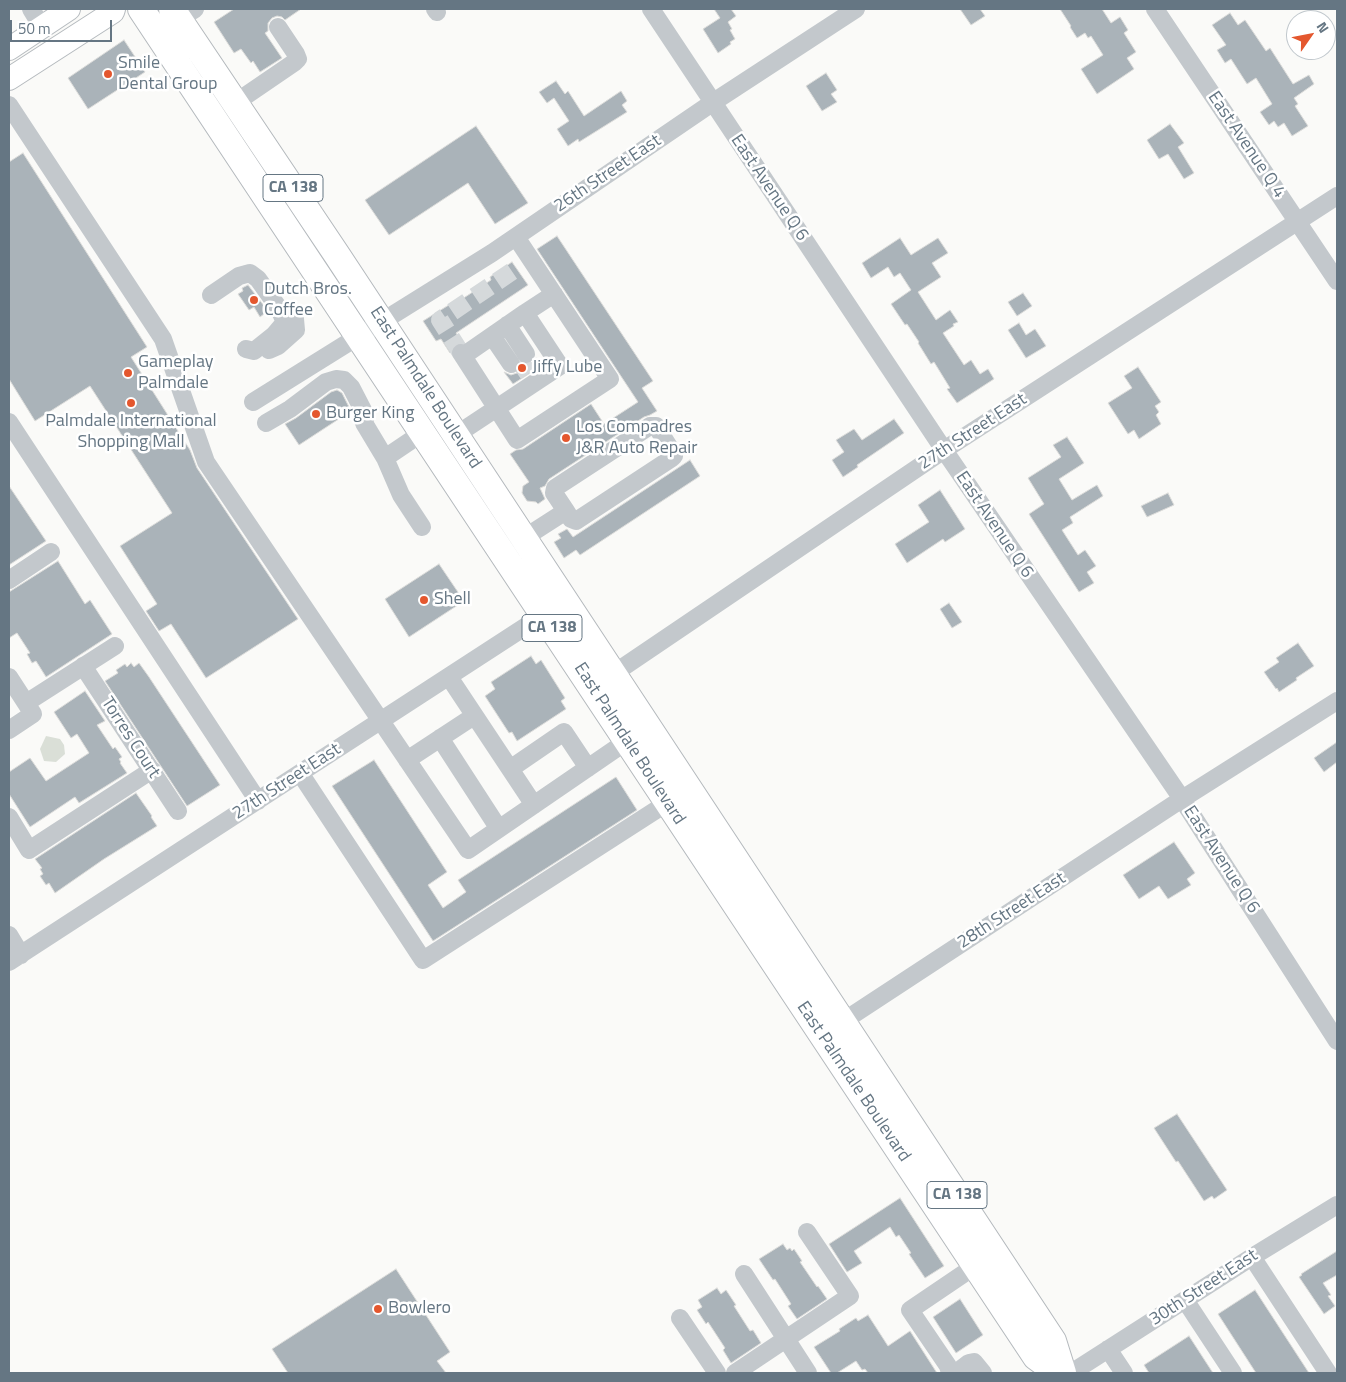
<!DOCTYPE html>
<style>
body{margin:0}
#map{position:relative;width:1346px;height:1382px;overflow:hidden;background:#fafaf8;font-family:"Titillium Web",sans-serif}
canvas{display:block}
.frame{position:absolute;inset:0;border:10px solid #657683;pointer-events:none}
.north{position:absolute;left:1286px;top:10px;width:50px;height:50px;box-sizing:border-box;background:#fff;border:1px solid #c1c8cd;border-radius:50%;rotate:57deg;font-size:14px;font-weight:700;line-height:20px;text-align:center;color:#657683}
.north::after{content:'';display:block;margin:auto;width:18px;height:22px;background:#e4572e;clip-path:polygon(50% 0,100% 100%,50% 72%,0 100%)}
.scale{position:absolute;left:10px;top:20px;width:102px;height:22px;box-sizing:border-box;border:2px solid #657683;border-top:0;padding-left:6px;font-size:15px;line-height:18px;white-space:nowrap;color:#657683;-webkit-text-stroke:4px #fff;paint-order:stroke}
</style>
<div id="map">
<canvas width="1346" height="1382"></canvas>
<div class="frame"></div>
<div class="north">N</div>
<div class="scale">50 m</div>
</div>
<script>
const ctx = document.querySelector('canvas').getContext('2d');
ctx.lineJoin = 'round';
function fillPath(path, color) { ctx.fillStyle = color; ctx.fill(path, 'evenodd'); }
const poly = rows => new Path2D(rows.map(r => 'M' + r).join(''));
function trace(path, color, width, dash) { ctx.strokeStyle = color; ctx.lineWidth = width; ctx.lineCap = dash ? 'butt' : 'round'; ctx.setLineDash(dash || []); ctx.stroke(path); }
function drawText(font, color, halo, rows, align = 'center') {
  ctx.font = font + ' "Titillium Web",sans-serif'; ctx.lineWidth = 5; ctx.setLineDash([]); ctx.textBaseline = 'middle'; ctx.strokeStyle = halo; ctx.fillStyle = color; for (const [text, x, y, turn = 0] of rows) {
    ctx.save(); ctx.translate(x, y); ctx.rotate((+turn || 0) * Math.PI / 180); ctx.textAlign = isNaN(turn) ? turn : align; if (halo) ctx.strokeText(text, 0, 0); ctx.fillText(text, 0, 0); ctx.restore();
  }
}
const green = poly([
 [46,736,60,739,64,745,65,754,56,762,44,761,40,749]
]);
const building = poly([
 [234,9,301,9,285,20,282,17,277,16,272,18,268,23,268,31,265,33,282,58,260,72,253,61,251,63,241,49,234,53,214,22,234,9],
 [714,9,731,9,736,16,728,22,732,29,730,30,735,39,730,42,731,44,718,53,703,29,720,18,714,9],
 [960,9,980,9,985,16,971,25,960,9],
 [1060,9,1102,9,1111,23,1120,17,1128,30,1124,33,1136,52,1127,58,1134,69,1097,94,1081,69,1103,55,1091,36,1088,38,1085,33,1077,38,1070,27,1071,26,1060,9],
 [1230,13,1238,25,1245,20,1266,51,1270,48,1293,84,1309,75,1314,84,1294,98,1298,104,1295,106,1308,126,1292,136,1284,123,1278,127,1274,121,1269,125,1260,112,1272,104,1256,78,1247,84,1231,59,1225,63,1217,50,1226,45,1212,25,1230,13],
 [124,40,145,72,88,109,68,78,124,40],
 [826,73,837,90,831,94,837,102,822,111,806,86,826,73],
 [556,81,565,94,568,91,584,116,621,91,627,101,622,105,627,112,579,142,578,139,568,146,557,129,569,121,554,98,547,103,539,92,556,81],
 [1170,124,1184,143,1178,147,1194,173,1184,179,1168,154,1159,159,1147,140,1170,124],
 [476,126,528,203,495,224,468,183,389,235,365,200,476,126],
 [23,153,147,347,131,357,190,450,197,468,298,619,206,678,171,624,159,631,146,611,157,604,120,546,172,513,90,386,35,421,9,379,9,162,23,153],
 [557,236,653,381,642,388,657,411,650,415,644,417,549,479,545,486,540,488,545,499,538,504,536,502,527,501,522,493,523,486,529,482,510,454,516,450,523,449,591,404,604,424,638,402,537,249,557,236],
 [900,238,911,255,938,238,948,253,932,263,941,277,918,292,936,320,950,310,958,322,953,324,954,326,943,333,964,365,971,360,980,374,988,369,994,379,957,403,947,389,950,388,934,362,931,364,918,343,919,342,907,324,905,325,891,304,911,290,900,273,894,277,888,267,871,278,862,263,900,238],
 [512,262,528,285,456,333,462,343,455,344,451,349,450,353,441,339,436,341,423,321,452,303,453,305,491,280,490,277,512,262],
 [248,285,268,311,260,317,254,307,249,310,238,294,243,291,242,288,248,285],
 [1023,293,1032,306,1017,316,1008,302,1023,293],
 [1019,323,1026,335,1035,329,1046,346,1026,358,1008,330,1019,323],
 [536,358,541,366,513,384,504,372,511,375,517,373,520,369,522,364,526,365,531,363,536,358],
 [1138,367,1161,402,1155,406,1159,412,1156,415,1161,424,1139,439,1134,430,1128,434,1108,403,1132,388,1124,376,1138,367],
 [337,390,342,393,351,411,299,445,285,424,296,418,331,392,337,390],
 [894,419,904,433,857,465,858,467,843,477,832,460,844,452,836,440,854,429,862,440,894,419],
 [1067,437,1084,463,1059,479,1072,500,1097,485,1103,496,1070,517,1073,523,1062,530,1078,555,1085,550,1096,566,1087,572,1094,583,1079,592,1029,514,1044,504,1028,478,1061,457,1053,445,1067,437],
 [690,460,700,476,580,555,576,550,564,558,554,542,561,538,558,534,567,529,573,537,690,460],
 [9,486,46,541,9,565,9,486],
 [940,490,965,529,945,542,943,539,907,563,895,544,929,522,918,505,940,490],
 [1168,493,1174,505,1147,517,1141,506,1168,493],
 [58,561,85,604,90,600,112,634,46,677,36,661,32,663,27,654,30,653,17,633,9,638,9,592,58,561],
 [439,564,464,601,409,637,385,599,439,564],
 [949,603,962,622,952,628,940,609,949,603],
 [1298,643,1314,666,1296,678,1297,680,1279,692,1277,688,1276,689,1264,672,1279,662,1276,658,1298,643],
 [531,656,536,664,541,660,565,698,561,701,566,709,517,741,512,732,509,733,485,696,495,689,491,682,531,656],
 [131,663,134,667,139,663,149,677,220,785,187,806,105,681,118,673,116,670,125,664,127,667,131,663],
 [85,691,105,721,97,725,113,749,115,747,122,757,119,759,121,762,120,763,127,773,79,803,75,797,30,827,9,794,9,772,30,758,46,781,89,753,77,734,71,738,54,712,85,691],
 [1337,742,1337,762,1324,772,1314,758,1337,742],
 [374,760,447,872,428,885,443,908,466,892,458,880,616,777,637,810,433,941,332,786,374,760],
 [136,793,152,816,151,817,157,826,104,859,55,893,49,883,46,885,40,876,43,874,40,869,42,868,35,859,136,793],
 [1174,842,1195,873,1187,879,1191,885,1168,899,1159,886,1139,899,1123,875,1174,842],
 [1177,1114,1227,1190,1214,1199,1212,1196,1204,1201,1178,1161,1176,1162,1154,1128,1177,1114],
 [900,1198,944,1266,925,1278,909,1254,911,1253,899,1235,896,1237,890,1227,854,1251,862,1263,847,1272,829,1244,900,1198],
 [783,1244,787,1250,790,1248,792,1251,794,1249,802,1261,800,1262,817,1287,818,1286,827,1299,797,1319,788,1306,791,1304,775,1279,773,1280,759,1259,783,1244],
 [1337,1251,1337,1275,1323,1283,1331,1295,1328,1296,1335,1306,1324,1314,1299,1277,1302,1275,1301,1274,1337,1251],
 [396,1269,450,1352,437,1361,446,1373,288,1373,272,1349,396,1269],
 [717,1288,721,1294,726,1290,736,1305,734,1306,750,1331,753,1330,761,1343,731,1363,723,1350,725,1348,708,1322,706,1324,697,1310,702,1307,698,1300,717,1288],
 [1255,1290,1309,1373,1256,1373,1218,1314,1255,1290],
 [960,1299,983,1335,956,1353,933,1317,960,1299],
 [868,1315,888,1346,910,1331,937,1373,868,1373,865,1369,862,1370,856,1361,837,1373,831,1373,814,1347,840,1331,839,1329,856,1318,858,1321,868,1315],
 [1189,1336,1213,1373,1149,1373,1144,1365,1189,1336]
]);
const minorTunnel = poly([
 [461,353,440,320,517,268],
 [518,359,530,376]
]);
const minor = poly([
 [31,9,42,27],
 [435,9,437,12],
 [651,9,944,450,1182,799,1337,1041],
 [1155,9,1337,281],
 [179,19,195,9],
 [235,103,295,62,298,59,296,54,278,27],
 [9,105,163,339,206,462,468,850,627,741],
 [211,295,239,276,250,273,258,279,278,307,285,322,274,335,254,351,246,349],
 [525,313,554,294],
 [507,325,526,354],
 [492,336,511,364],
 [269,350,278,346,296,330,295,319,285,310],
 [461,353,517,440,610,379,516,237],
 [253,402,492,253,712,103,856,9],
 [9,422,258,801],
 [266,423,290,409,326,382,336,379,344,380,351,387,366,416,364,423,385,458,401,495,422,527],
 [456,435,560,366,525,313,463,356],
 [385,458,422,433],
 [524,538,566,511,571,519,576,521,672,458,674,456,673,453,656,426,650,426,555,488,554,493,566,511],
 [9,580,51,552],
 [83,666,178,811],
 [613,674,944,450,1337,196],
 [9,677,33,714,9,730],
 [449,677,534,805],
 [26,703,115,646],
 [440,738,499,829],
 [407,760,474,716],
 [510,769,564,732,588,768],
 [300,773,423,960,667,803],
 [9,817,29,850,152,770],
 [9,935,21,955],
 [9,962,551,610],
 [842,1022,1182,799,1337,701],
 [1252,1257,1328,1373],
 [744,1274,808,1373],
 [1185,1300,1233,1373],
 [680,1318,717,1373],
 [1108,1349,1124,1373],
 [735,1373,850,1296,807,1232],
 [950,1373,948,1366,910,1310,975,1266],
 [956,1373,969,1363,974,1362,983,1373],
 [1071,1373,1252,1257,1337,1205]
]);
const major = poly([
 [9,49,69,9],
 [9,79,113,12,114,9]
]);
const highway = poly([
 [141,9,1036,1357,1058,1373],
 [172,9,337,255,1053,1341,1063,1373]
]);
const markers = [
 [108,74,5,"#e4572e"],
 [254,300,5,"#e4572e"],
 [522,368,5,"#e4572e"],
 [128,373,5,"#e4572e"],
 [131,403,5,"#e4572e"],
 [316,414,5,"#e4572e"],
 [566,438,5,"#e4572e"],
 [424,600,5,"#e4572e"],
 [378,1309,5,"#e4572e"]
];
const shields = [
 [293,188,60],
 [552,628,60],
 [957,1195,60]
];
const shieldNames = [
 ["CA 138",293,188],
 ["CA 138",552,628],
 ["CA 138",957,1195]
];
const poiNames = [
 ["Smile",118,64],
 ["Dental Group",118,85],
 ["Dutch Bros.",264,290],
 ["Coffee",264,311],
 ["Gameplay",138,363],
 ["Palmdale",138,384],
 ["Jiffy Lube",532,368],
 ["Burger King",326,414],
 ["Palmdale International",131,422,"center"],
 ["Shopping Mall",131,443,"center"],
 ["Los Compadres",576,428],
 ["J&R Auto Repair",576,449],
 ["Shell",434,600],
 ["Bowlero",388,1309]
];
const streetNames = [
 ["East Avenue Q 4",1246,145,56],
 ["26th Street East",608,174,-34],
 ["East Avenue Q 6",769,188,56],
 ["East Palmdale Boulevard",425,388,57],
 ["27th Street East",973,432,-33],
 ["East Avenue Q 6",994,525,56],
 ["Torres Court",130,738,57],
 ["East Palmdale Boulevard",629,744,57],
 ["27th Street East",287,782,-33],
 ["East Avenue Q 6",1221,860,57],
 ["28th Street East",1012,911,-33],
 ["East Palmdale Boulevard",853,1082,56],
 ["30th Street East",1204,1288,-33]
];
fillPath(green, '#dadfd7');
fillPath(building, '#aab3b9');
trace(building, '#dcdcda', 1);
trace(minorTunnel, '#d5d9db', 18, [18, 9]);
trace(major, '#b5babe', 24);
trace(highway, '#b4b9bd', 28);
trace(minor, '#c3c8cc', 18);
trace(major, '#fff', 22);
trace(highway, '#fff', 26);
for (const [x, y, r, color] of markers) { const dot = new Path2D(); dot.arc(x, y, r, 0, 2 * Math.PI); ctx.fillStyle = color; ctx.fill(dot); trace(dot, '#fff', 2); }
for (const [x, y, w] of shields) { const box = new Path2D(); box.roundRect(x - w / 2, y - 13.5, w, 27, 4); ctx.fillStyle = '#fff'; ctx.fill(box); trace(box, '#657683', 1); }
drawText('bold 16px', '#657683', null, shieldNames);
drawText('18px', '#657683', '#fff', poiNames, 'left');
drawText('18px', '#657683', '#fff', streetNames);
</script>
